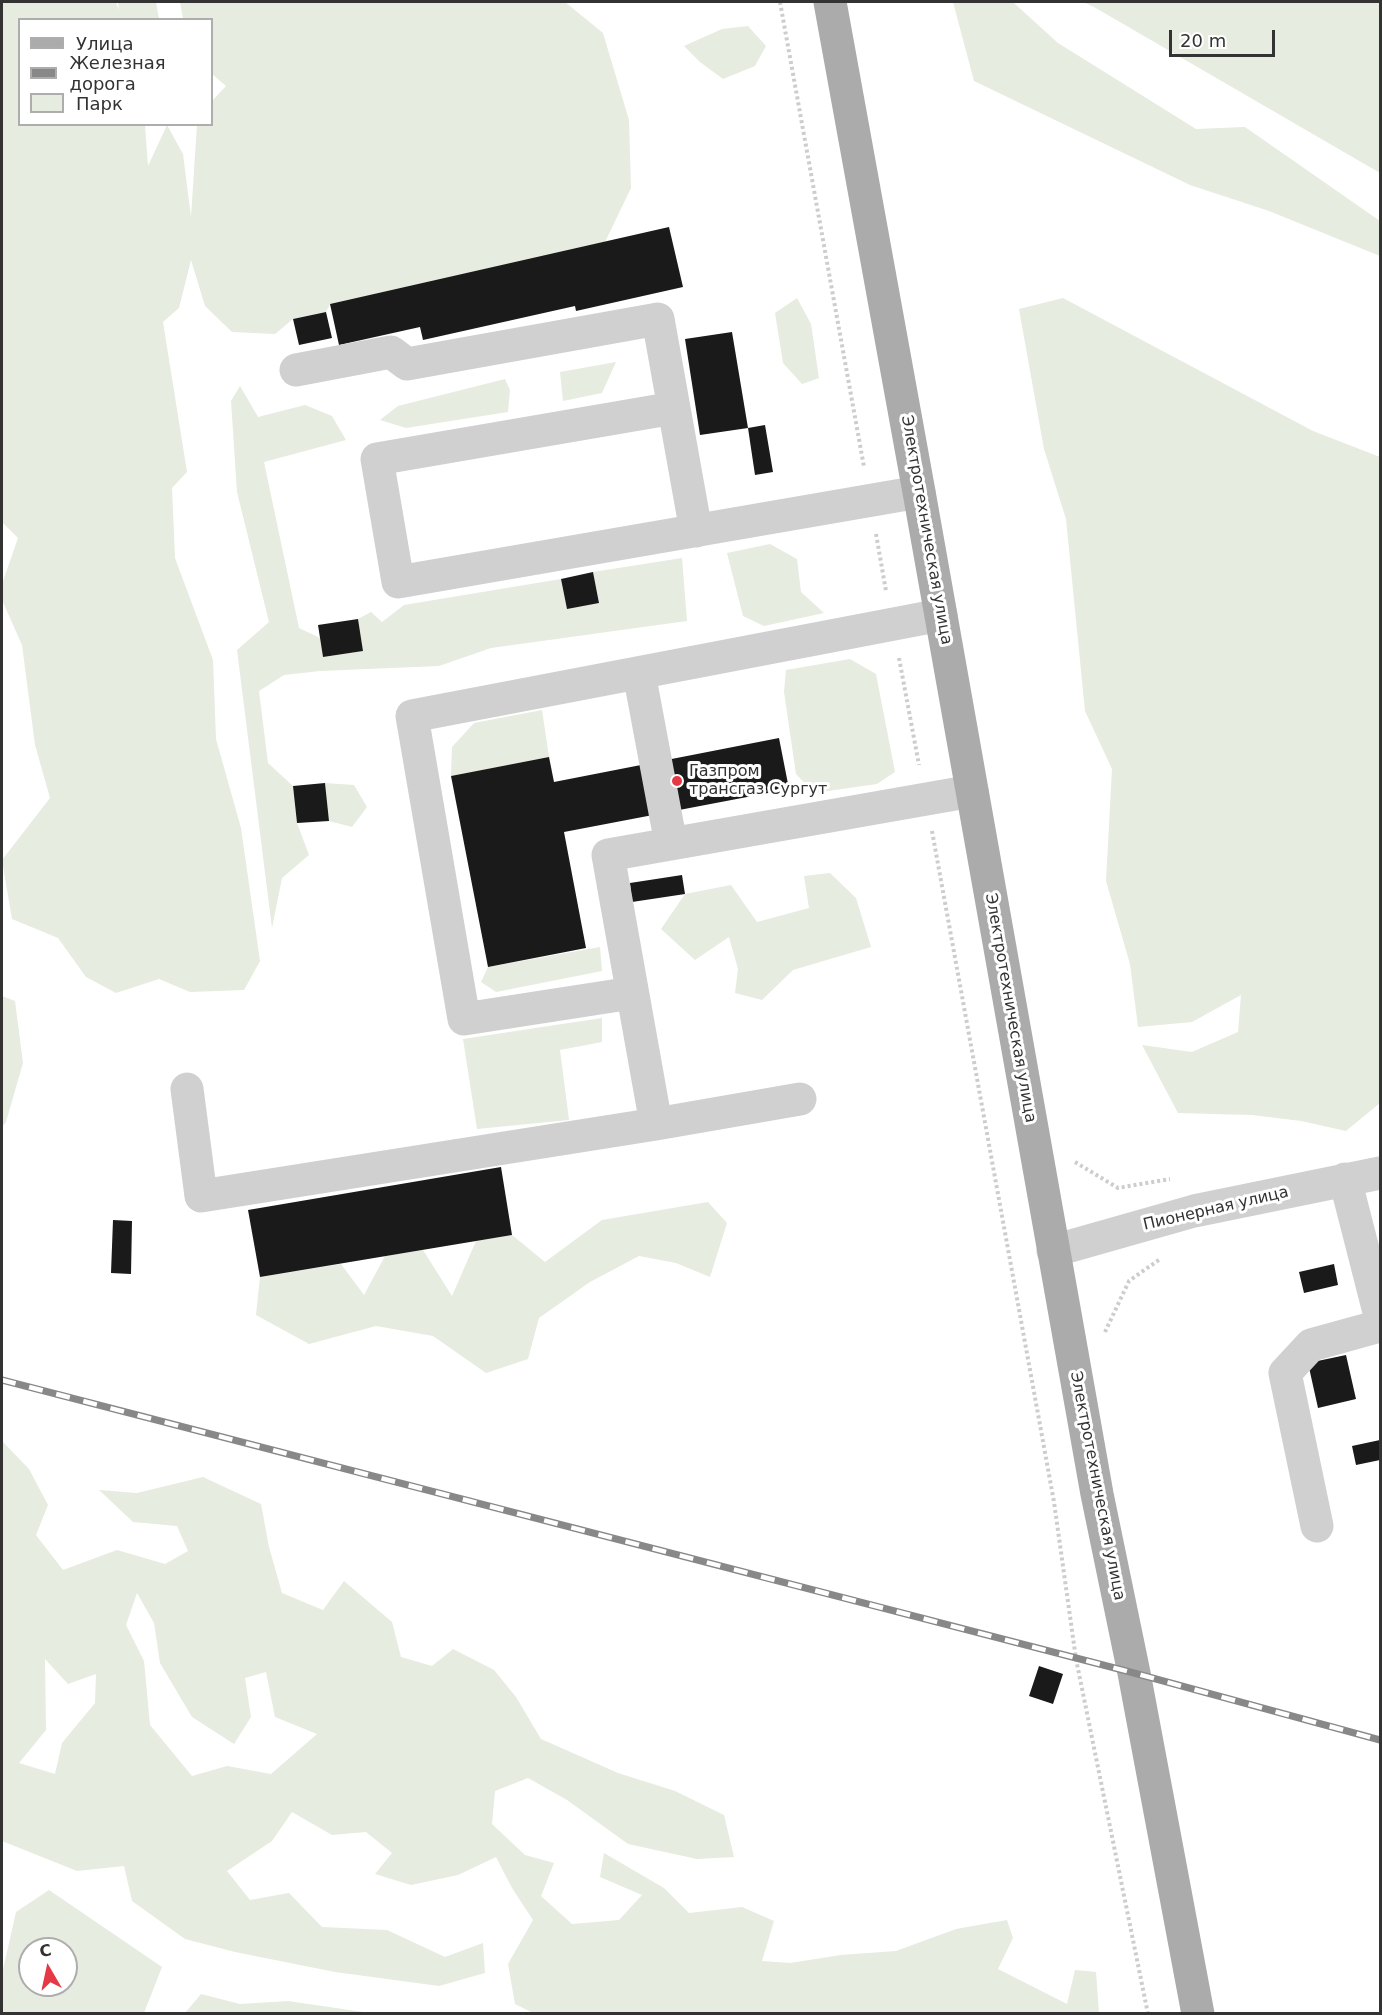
<!DOCTYPE html>
<meta charset="utf-8">
<style>
body{margin:0}
#map{position:relative;width:1382px;height:2015px;overflow:hidden;background:#fff;font-family:"DejaVu Sans",sans-serif}
canvas{display:block}
.frame{position:absolute;inset:0;border:3px solid #333;pointer-events:none}
.legend{position:absolute;left:18px;top:18px;width:195px;height:108px;box-sizing:border-box;background:#fff;border:2px solid #adadad;margin:0;padding:8px 10px;list-style:none;font-size:18px;color:#333}
.legend li{display:flex;align-items:center;gap:12px;height:30px}
.legend b{width:30px;border:2px solid #adadad}
.north{position:absolute;left:18px;top:1937px;width:60px;height:60px;box-sizing:border-box;background:#fff;border:2px solid #adadad;border-radius:50%;rotate:351deg;font-size:16px;font-weight:700;line-height:24px;text-align:center;color:#333}
.north::after{content:'';display:block;margin:auto;width:21px;height:27px;background:#e63946;clip-path:polygon(50% 0,100% 100%,50% 72%,0 100%)}
.scale{position:absolute;left:1169px;top:30px;width:106px;height:27px;box-sizing:border-box;border:3px solid #333;border-top:0;padding-left:8px;font-size:18px;line-height:21px;white-space:nowrap;color:#333;-webkit-text-stroke:4px #fff;paint-order:stroke}
</style>
<div id="map">
<canvas width="1382" height="2015"></canvas>
<div class="frame"></div>
<ul class="legend">
<li><b style="height:8px;background:#ababab"></b>Улица</li>
<li><b style="height:8px;background:#888"></b>Железная дорога</li>
<li><b style="height:16px;background:#e6ecdf"></b>Парк</li>
</ul>
<div class="north">С</div>
<div class="scale">20 m</div>
</div>
<script>
const ctx = document.querySelector('canvas').getContext('2d');
ctx.lineJoin = 'round';
function fillPath(path, color) { ctx.fillStyle = color; ctx.fill(path, 'evenodd'); }
const poly = rows => new Path2D(rows.map(r => 'M' + r).join(''));
function trace(path, color, width, dash) { ctx.strokeStyle = color; ctx.lineWidth = width; ctx.lineCap = dash ? 'butt' : 'round'; ctx.setLineDash(dash || []); ctx.stroke(path); }
function drawText(font, color, halo, rows, align = 'center') {
  ctx.font = font + ' "DejaVu Sans",sans-serif'; ctx.lineWidth = 6; ctx.setLineDash([]); ctx.textBaseline = 'middle'; ctx.strokeStyle = halo; ctx.fillStyle = color; for (const [text, x, y, turn = 0] of rows) {
    ctx.save(); ctx.translate(x, y); ctx.rotate((+turn || 0) * Math.PI / 180); ctx.textAlign = isNaN(turn) ? turn : align; if (halo) ctx.strokeText(text, 0, 0); ctx.fillText(text, 0, 0); ctx.restore();
  }
}
const green = poly([
 [2,2,116,2,119,10,118,2,156,2,159,19,20,20,20,124,145,125,148,166,167,125,183,154,191,217,197,125,212,124,212,101,226,86,212,74,212,20,183,19,180,2,565,2,603,33,629,120,631,188,605,242,330,304,326,312,293,319,275,334,232,332,205,306,191,260,179,308,163,322,187,472,172,488,175,558,213,660,216,739,241,828,260,961,244,990,190,992,159,979,116,993,86,977,58,938,12,919,2,860,50,798,35,745,22,645,2,600,2,584,18,538,2,522],
 [953,2,1014,3,1058,43,1196,129,1245,127,1380,221,1380,256,1269,211,1190,185,974,81],
 [1083,2,1380,2,1380,173,1094,7],
 [748,26,766,46,755,66,723,79,700,62,684,46,722,29],
 [797,298,811,324,819,378,802,384,783,363,775,313],
 [1063,298,1313,431,1380,457,1380,1103,1346,1131,1301,1121,1252,1115,1178,1113,1142,1045,1192,1052,1238,1032,1241,995,1192,1022,1138,1027,1130,964,1106,881,1112,769,1085,711,1066,519,1044,449,1019,309],
 [616,362,602,393,563,401,560,372],
 [505,379,510,390,508,412,406,428,380,420,398,406],
 [240,386,258,417,305,405,332,416,346,440,264,462,299,628,320,638,323,657,363,651,358,619,371,612,382,622,404,605,561,579,567,608,599,603,593,572,682,558,687,621,491,648,439,666,320,671,284,675,259,691,268,763,293,786,297,823,309,855,282,878,272,928,237,650,269,622,237,492,231,401],
 [770,544,797,559,801,592,824,613,764,626,743,616,727,553],
 [850,659,876,674,895,772,877,784,814,793,796,774,784,692,786,670],
 [542,710,549,757,451,776,452,747,474,723],
 [325,783,354,785,367,807,352,827,329,821],
 [830,873,856,898,871,947,793,970,762,1000,735,993,738,969,729,937,695,960,661,929,685,894,731,885,757,922,809,908,804,876],
 [600,947,602,971,496,992,481,982,488,967],
 [2,996,15,1001,23,1063,6,1122,2,1127],
 [602,1018,602,1042,560,1050,569,1120,477,1129,463,1039],
 [708,1202,727,1223,710,1277,676,1263,639,1256,590,1282,539,1318,528,1359,486,1373,433,1336,376,1326,309,1344,256,1315,260,1277,341,1264,364,1295,385,1256,423,1250,452,1296,476,1241,512,1235,545,1262,602,1220],
 [2,1441,29,1469,48,1505,36,1535,63,1570,117,1550,165,1564,188,1551,177,1526,133,1522,99,1490,137,1493,203,1477,261,1504,269,1547,282,1593,323,1610,344,1581,392,1622,401,1657,432,1666,453,1649,494,1670,516,1697,541,1739,618,1773,675,1791,724,1815,734,1857,697,1859,628,1844,567,1800,528,1778,495,1791,492,1824,525,1855,554,1863,541,1896,572,1924,619,1920,642,1895,600,1877,604,1853,664,1888,689,1913,742,1907,774,1921,762,1961,790,1963,841,1955,896,1951,956,1929,1007,1920,1013,1938,998,1969,1067,2004,1075,1970,1096,1972,1099,2013,533,2013,515,2004,508,1964,533,1920,512,1888,496,1857,458,1875,411,1885,375,1874,392,1853,366,1832,332,1835,292,1812,272,1841,227,1871,250,1900,289,1893,322,1927,387,1930,445,1957,483,1943,485,1973,439,1986,335,1972,235,1952,185,1939,132,1901,124,1866,77,1871,2,1841],
 [137,1593,154,1623,160,1663,192,1717,234,1744,251,1717,245,1678,266,1672,275,1717,317,1734,271,1774,227,1766,192,1776,150,1725,144,1661,126,1625],
 [45,1659,68,1684,96,1674,95,1703,62,1743,55,1774,19,1763,46,1730],
 [49,1890,162,1967,144,2013,2,2013,2,1974,16,1912],
 [30,1949,66,1949,66,1985,30,1985],
 [201,1994,240,2004,288,2001,370,2013,185,2013]
]);
const building = poly([
 [669,227,683,287,576,311,575,306,423,340,420,327,339,345,330,304],
 [326,312,332,338,299,345,293,319],
 [732,332,748,428,700,435,685,339],
 [765,425,773,472,755,475,748,428],
 [593,572,599,603,567,609,561,579],
 [358,619,363,651,323,657,318,625],
 [779,738,789,789,564,832,586,948,488,967,451,776,549,757,554,782],
 [325,783,329,821,297,823,293,786],
 [682,875,685,894,632,902,630,883],
 [501,1167,512,1235,260,1277,248,1210],
 [113,1220,132,1221,131,1274,111,1273],
 [1334,1264,1338,1285,1304,1293,1299,1272],
 [1346,1355,1356,1399,1318,1408,1308,1363],
 [1380,1440,1380,1460,1356,1465,1352,1446],
 [1039,1666,1063,1674,1053,1704,1029,1696]
]);
const path = poly([
 [780,2,864,467],
 [876,534,886,591],
 [899,658,919,765],
 [932,831,1054,1502,1076,1659,1148,2014],
 [1075,1162,1118,1188,1170,1179],
 [1105,1332,1129,1281,1160,1259]
]);
const minor = poly([
 [296,370,391,352,407,364,658,319,696,531],
 [674,408,377,459,398,582,919,492],
 [639,673,671,844],
 [632,993,464,1019,412,716,941,615],
 [187,1089,201,1196,656,1124,800,1099],
 [656,1124,608,855,972,791],
 [1345,1179,1380,1316],
 [1053,1251,1194,1211,1380,1173],
 [1317,1526,1285,1373,1311,1345,1380,1326]
]);
const major = poly([
 [830,2,919,492,1097,1494,1134,1673,1198,2014]
]);
const rail = poly([
 [2,1380,1134,1673,1380,1740]
]);
const markers = [
 [677,781,6,"#e63946"]
];
const streetNames = [
 ["Электротехническая улица",926,530,80],
 ["Электротехническая улица",1010,1008,80],
 ["Пионерная улица",1216,1209,-13],
 ["Электротехническая улица",1097,1486,79]
];
const poiNames = [
 ["Газпром",689,772],
 ["трансгаз Сургут",689,790]
];
fillPath(green, '#e6ecdf');
fillPath(building, '#1a1a1a');
trace(path, '#cdcdcd', 4, [3, 3]);
trace(minor, '#d0d0d0', 33);
trace(major, '#ababab', 33);
trace(rail, '#888', 7);
trace(rail, '#fff', 4.5, [14]);
for (const [x, y, r, color] of markers) { const dot = new Path2D(); dot.arc(x, y, r, 0, 2 * Math.PI); ctx.fillStyle = color; ctx.fill(dot); trace(dot, '#fff', 2); }
drawText('16px', '#333', '#fff', streetNames);
drawText('16px', '#333', '#fff', poiNames, 'left');
</script>
